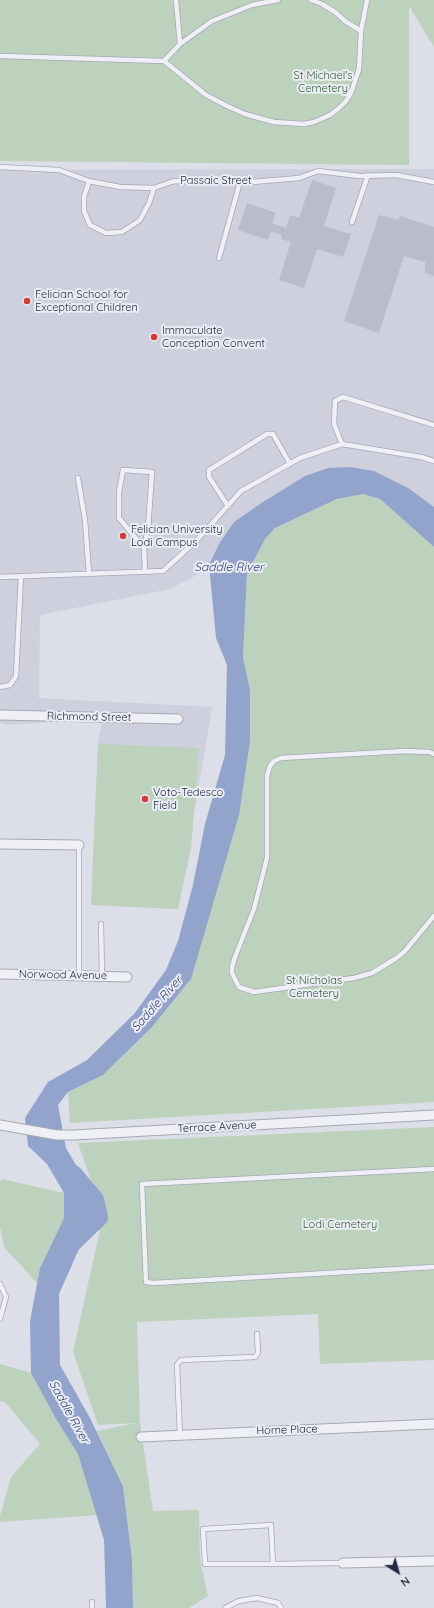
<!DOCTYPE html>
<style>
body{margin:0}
#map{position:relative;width:434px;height:1608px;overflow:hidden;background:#dcdee8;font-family:Quicksand,sans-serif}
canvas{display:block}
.north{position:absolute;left:378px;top:1552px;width:40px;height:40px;-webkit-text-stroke:3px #ebedf5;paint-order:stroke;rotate:143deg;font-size:11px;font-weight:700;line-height:16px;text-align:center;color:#24293f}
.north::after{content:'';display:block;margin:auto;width:14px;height:18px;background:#24293f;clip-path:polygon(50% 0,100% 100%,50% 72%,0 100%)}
</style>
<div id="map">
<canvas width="434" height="1608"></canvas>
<div class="north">N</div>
</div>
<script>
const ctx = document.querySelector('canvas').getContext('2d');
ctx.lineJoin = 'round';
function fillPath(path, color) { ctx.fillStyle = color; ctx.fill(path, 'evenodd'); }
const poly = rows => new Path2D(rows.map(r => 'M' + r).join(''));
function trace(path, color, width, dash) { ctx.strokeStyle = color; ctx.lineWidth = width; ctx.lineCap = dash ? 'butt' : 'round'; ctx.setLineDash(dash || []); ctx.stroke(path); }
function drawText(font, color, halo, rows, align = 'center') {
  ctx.font = font + ' Quicksand,sans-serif'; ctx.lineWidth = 4; ctx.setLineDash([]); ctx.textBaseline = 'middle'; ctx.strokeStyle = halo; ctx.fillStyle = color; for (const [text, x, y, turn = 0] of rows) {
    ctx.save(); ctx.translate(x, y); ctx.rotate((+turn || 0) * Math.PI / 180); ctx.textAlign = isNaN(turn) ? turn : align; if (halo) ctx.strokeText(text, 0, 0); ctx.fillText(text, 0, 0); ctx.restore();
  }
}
const built = poly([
 [434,169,434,507,296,487,216,565,170,589,40,615,39,698,212,707,178,909,91,905,98,744,103,718,7,725,0,723,0,170]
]);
const green = poly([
 [0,0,434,0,434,47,409,6,409,165,0,161],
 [363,494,380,499,434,547,434,1102,70,1123,68,1092,103,1075,152,1027,191,979,250,690,243,657,247,574,265,539,275,528,337,499],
 [98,744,199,748,191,849,178,909,91,905],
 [434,1127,434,1360,320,1364,318,1314,137,1322,140,1423,153,1511,199,1510,200,1559,208,1596,189,1608,133,1608,132,1559,123,1486,97,1431,136,1423,98,1425,73,1352,103,1216,78,1143],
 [2,1179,64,1193,64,1218,40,1268,37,1283,4,1247,0,1227,0,1181],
 [0,1364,31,1373,56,1419,78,1454,97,1515,0,1522,0,1516,11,1477,40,1444,5,1402,0,1401]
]);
const water = poly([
 [350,467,374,471,408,488,434,507,434,547,380,499,363,494,337,499,275,528,265,539,247,574,243,657,250,690,250,741,239,815,191,979,152,1027,103,1075,68,1092,58,1105,66,1148,80,1172,92,1199,91,1222,59,1294,60,1365,90,1418,123,1486,132,1559,133,1608,106,1608,104,1540,78,1454,56,1419,31,1373,30,1321,40,1268,64,1218,64,1193,47,1164,28,1146,25,1118,48,1082,87,1060,134,1014,166,970,178,941,193,885,205,824,225,755,227,665,216,638,209,565,219,544,234,522,263,502,305,476,328,468]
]);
const river = poly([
 [68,1246,98,1217,94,1200,73,1175]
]);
const building = poly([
 [312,180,336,188,324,226,351,234,343,257,317,249,304,288,279,280,291,242,281,239,282,235,271,231,268,240,238,230,247,203,276,213,272,223,286,228,290,215,299,218],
 [379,215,398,220,400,216,434,227,434,276,425,273,425,262,404,256,379,333,344,321]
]);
const lane = poly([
 [176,0,180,44],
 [361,31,367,0],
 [0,56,164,61,206,95,227,106,245,114,274,122,304,124,314,122,330,115,339,108,346,101,351,93,359,69,361,31,345,21,335,12,322,4,311,0],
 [164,61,180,44,212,21,252,5,278,0],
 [0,167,59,170,89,181,120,187,154,188,174,181,252,182,299,178,318,171,359,176,396,175,434,182],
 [89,181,84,197,84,211,90,225,106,233,122,232,140,220,149,203,154,188],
 [352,222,368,175],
 [219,258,240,182],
 [342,444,334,424,335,401,343,397,434,425],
 [78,478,85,520,89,574],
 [228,506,209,477,209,470,267,434,273,434,290,464],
 [144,548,119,518,119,492,123,470,152,472,148,529,144,548,145,571],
 [0,577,163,571,197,540,241,491,300,458,342,444,421,457,434,461],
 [0,687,10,685,16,676,21,576],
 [434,754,429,752,405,751,281,758,274,761,270,766,267,776,267,858,254,909,235,957,232,967,232,973,239,987,254,992,354,978,372,973,395,959,404,952,434,916],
 [79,845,79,976],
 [101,924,102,976],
 [434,1169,142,1184,146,1282,154,1283,434,1267],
 [0,1284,6,1297,0,1319],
 [180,1435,177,1365,179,1362,181,1360,255,1357,258,1353,257,1334],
 [273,1564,271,1525,203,1529,205,1564,273,1564,343,1563],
 [92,1608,92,1602],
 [225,1608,239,1601,257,1598,278,1603,281,1608]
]);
const street = poly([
 [0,715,178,719],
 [0,844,79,845],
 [0,974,127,977],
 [0,1125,57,1135,74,1135,434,1115],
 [141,1437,434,1424],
 [343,1563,434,1561]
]);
const markers = [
 [27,301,4,"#da3933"],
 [154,337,4,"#da3933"],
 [123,536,4,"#da3933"],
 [145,799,4,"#da3933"]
];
const parkNames = [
 ["St Michael's",323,76],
 ["Cemetery",323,89],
 ["St Nicholas",314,981],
 ["Cemetery",314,994],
 ["Lodi Cemetery",340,1225]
];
const streetNames = [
 ["Passaic Street",216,181],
 ["Richmond Street",89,717,1],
 ["Norwood Avenue",63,975,1],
 ["Terrace Avenue",217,1127,-3],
 ["Home Place",287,1430,-2]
];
const poiNames = [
 ["Felician School for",35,295],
 ["Exceptional Children",35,308],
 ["Immaculate",162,331],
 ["Conception Convent",162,344],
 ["Felician University",131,530],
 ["Lodi Campus",131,543],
 ["Voto-Tedesco",153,793],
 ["Field",153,806]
];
const waterNames = [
 ["Saddle River",229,567],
 ["Saddle River",157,1004,-48],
 ["Saddle River",69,1412,61]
];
fillPath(built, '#ced0dd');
fillPath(green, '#bdd2bc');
fillPath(water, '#93a4cc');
trace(river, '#93a4cc', 20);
fillPath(building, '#b9bccb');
trace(lane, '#a5a8b5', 6);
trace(street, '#a5a8b5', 11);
trace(lane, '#eff0f6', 4.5);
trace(street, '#eff0f6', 9);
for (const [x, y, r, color] of markers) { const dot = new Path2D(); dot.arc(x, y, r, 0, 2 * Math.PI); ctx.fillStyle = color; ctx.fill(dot); trace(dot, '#ebedf5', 1.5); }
drawText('11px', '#305c30', '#ebedf5', parkNames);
drawText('11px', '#24293f', '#ebedf5', streetNames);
drawText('11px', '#24293f', '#ebedf5', poiNames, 'left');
drawText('italic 12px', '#2b3e77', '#ebedf5', waterNames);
</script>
